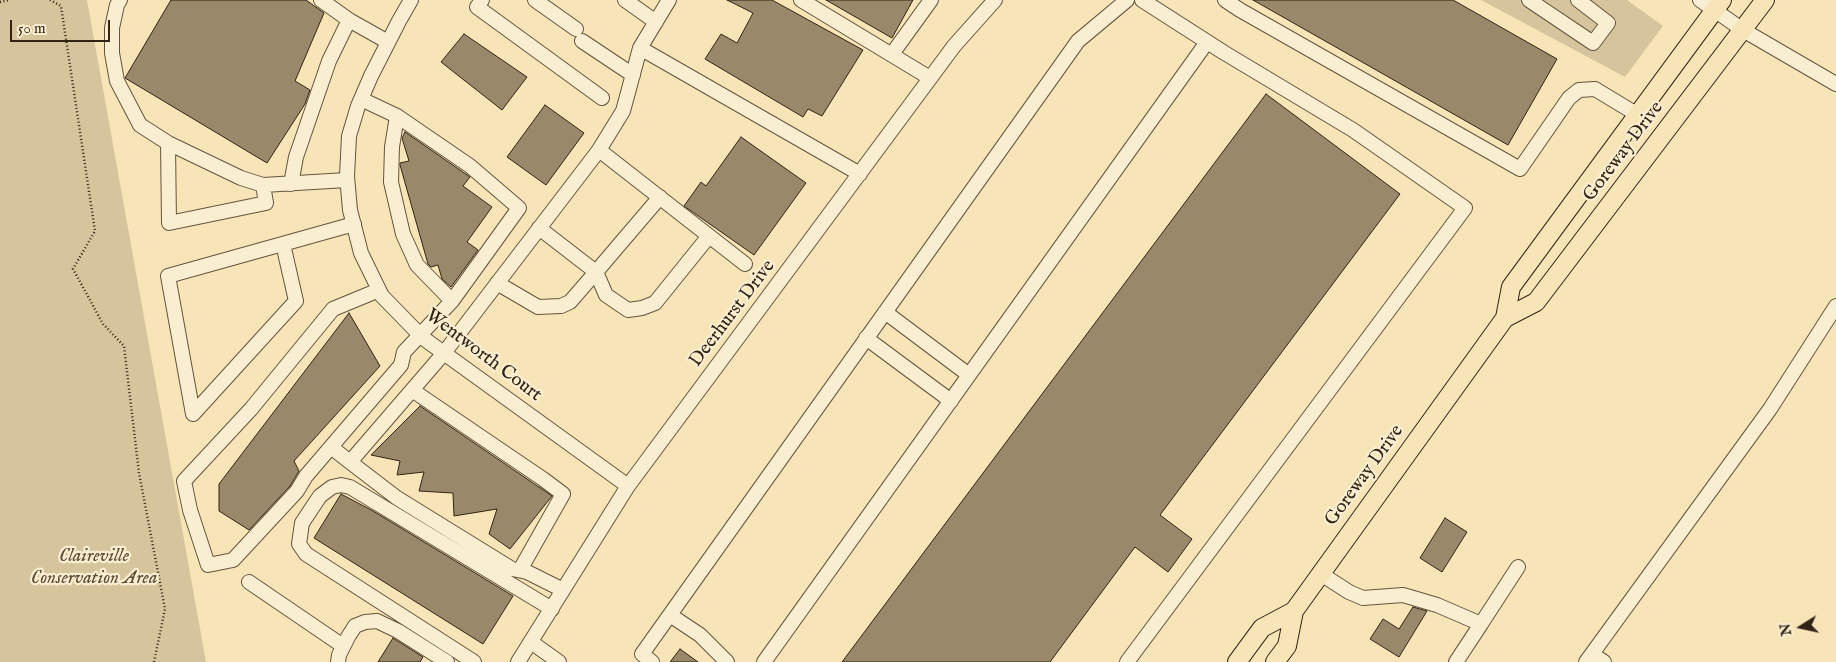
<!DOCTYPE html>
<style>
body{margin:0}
#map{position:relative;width:1836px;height:662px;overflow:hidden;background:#f7e5b8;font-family:"IM FELL English",serif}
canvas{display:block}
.north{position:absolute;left:1776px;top:602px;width:50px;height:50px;-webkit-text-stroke:4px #faeed1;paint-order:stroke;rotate:260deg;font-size:14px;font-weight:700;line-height:20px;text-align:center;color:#332314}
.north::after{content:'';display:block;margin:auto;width:18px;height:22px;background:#332314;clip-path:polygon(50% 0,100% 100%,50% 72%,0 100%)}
.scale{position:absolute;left:10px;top:20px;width:100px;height:22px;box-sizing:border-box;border:2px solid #332314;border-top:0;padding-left:6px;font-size:15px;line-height:18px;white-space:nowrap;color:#332314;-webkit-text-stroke:4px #faeed1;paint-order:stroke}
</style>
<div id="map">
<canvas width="1836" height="662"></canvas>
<div class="north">N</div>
<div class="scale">50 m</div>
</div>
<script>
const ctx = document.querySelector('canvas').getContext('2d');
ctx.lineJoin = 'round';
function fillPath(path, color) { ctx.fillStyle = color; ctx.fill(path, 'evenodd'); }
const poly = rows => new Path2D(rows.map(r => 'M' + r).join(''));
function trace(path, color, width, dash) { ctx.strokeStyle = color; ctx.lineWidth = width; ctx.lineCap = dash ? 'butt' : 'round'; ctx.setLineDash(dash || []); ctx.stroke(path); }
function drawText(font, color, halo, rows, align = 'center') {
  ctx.font = font + ' "IM FELL English",serif'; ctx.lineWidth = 4.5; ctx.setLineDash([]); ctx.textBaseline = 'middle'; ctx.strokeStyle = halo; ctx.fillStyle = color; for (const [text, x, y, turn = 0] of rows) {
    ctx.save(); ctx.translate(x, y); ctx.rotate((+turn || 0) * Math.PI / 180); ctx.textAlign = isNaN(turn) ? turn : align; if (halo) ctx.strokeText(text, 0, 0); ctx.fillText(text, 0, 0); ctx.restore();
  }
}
const green = poly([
 [0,0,87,0,206,662,0,662],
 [1481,0,1627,0,1663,26,1625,77]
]);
const building = poly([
 [171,0,306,0,324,13,295,81,310,90,305,104,267,163,125,78,171,0],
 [727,0,772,0,863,50,822,116,808,109,803,117,705,59,721,34,737,43,753,13,727,0],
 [826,0,913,0,892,38,826,0],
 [1253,0,1453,0,1557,59,1508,145,1253,0],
 [464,34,527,77,502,110,441,62,464,34],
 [1266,94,1400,194,1160,515,1192,539,1168,572,1135,547,1050,662,842,662,1266,94],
 [545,105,584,133,546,185,507,157,545,105],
 [405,132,470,177,463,186,492,207,467,242,478,250,451,287,442,279,438,265,431,267,428,264,400,165,400,163,409,161,402,138,405,132],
 [741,137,806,183,754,255,684,206,701,182,706,186,741,137],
 [349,313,380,366,294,461,299,471,290,486,249,530,219,511,219,484,349,313],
 [420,406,552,496,510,549,489,534,497,509,454,516,453,493,419,491,424,472,397,475,400,461,371,455,420,406],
 [341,494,373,511,513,596,483,644,314,538,341,494],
 [1445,518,1467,532,1442,572,1420,558,1445,518],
 [1413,607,1427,611,1399,657,1370,639,1383,619,1399,629,1413,607],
 [393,638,423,657,420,662,378,662,393,638],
 [680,649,698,662,670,662,680,649]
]);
const path = poly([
 [50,0,61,6,95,231,73,269,103,324,124,346,139,473,165,609,154,662],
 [0,2,9,0]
]);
const minor = poly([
 [120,0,117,5,112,28,112,53,117,81,140,125,168,143,241,178,263,185,347,180],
 [321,0,349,20],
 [411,0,399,21,371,76,358,106,349,136,347,176,350,210,361,253,382,296,423,338,628,486],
 [482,0,477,7,602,98],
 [535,0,576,29],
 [625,0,656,22],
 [669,0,640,48,623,111,599,150,745,264],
 [801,0,930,78],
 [1225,0,1240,10,1520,169,1569,98,1579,90,1595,89,1638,115],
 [1529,0,1593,43,1608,23,1578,0],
 [1700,0,1743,30,1836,84],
 [582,41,633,75],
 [640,48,860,174],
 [892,54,931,0],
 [361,99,397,116,392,147,391,182,403,234,417,265,452,301,404,352,401,365,306,476,297,491,233,560,208,565,190,510,184,481,251,409,333,309,379,290],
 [397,116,470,166,519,208,452,301],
 [168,143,169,223,266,203,263,185],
 [291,184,296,157,329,61,349,20,388,42],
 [660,197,596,272,606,295,628,310,642,308,655,303,709,236],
 [283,244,296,301,193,414,168,276,354,224],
 [497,283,538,307,561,306,570,302,596,272,539,228],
 [885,312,969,375],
 [866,338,951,401],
 [412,390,543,479,563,494,520,570],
 [331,447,350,462,444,353,599,150],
 [350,462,397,498,512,569,527,572,563,590],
 [1321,574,1349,592,1363,598,1403,595,1437,605,1481,624,1456,662],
 [249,582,343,646],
 [670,615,700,635,727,662],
 [1481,624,1518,567],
 [531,642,559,662],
 [1592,654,1604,662],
 [338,662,339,655,348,637,355,626,365,622,377,621,398,631,447,662],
 [474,662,306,554,299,544,302,523,320,496,332,487,341,485,350,487,552,609],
 [518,662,628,486,954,46,995,0],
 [652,662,642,654,1078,41,1127,0],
 [764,662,1207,42],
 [1127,662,1465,208,1353,130,1223,52,1142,0],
 [1586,662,1770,409,1836,306]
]);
const major = poly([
 [1505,318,1536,302,1765,0],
 [1237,662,1262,628,1294,611],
 [1275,662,1287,646,1294,611,1505,318,1511,287,1722,0]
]);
const streetNames = [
 ["Goreway Drive",1624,152,-53],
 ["Deerhurst Drive",733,314,-53],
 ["Wentworth Court",483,356,37],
 ["Goreway Drive",1365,476,-54]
];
const parkNames = [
 ["Claireville",94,557],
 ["Conservation Area",94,579]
];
fillPath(green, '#d6c49c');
fillPath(building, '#998869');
trace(building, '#332314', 1);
trace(minor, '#64543d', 16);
trace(major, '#332314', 20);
trace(path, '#332314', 2.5, [1, 2.5]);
trace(minor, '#faeed1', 14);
trace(major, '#f7e5b8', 18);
drawText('19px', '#332314', '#faeed1', streetNames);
drawText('italic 19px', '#5c4b36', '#faeed1', parkNames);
</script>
